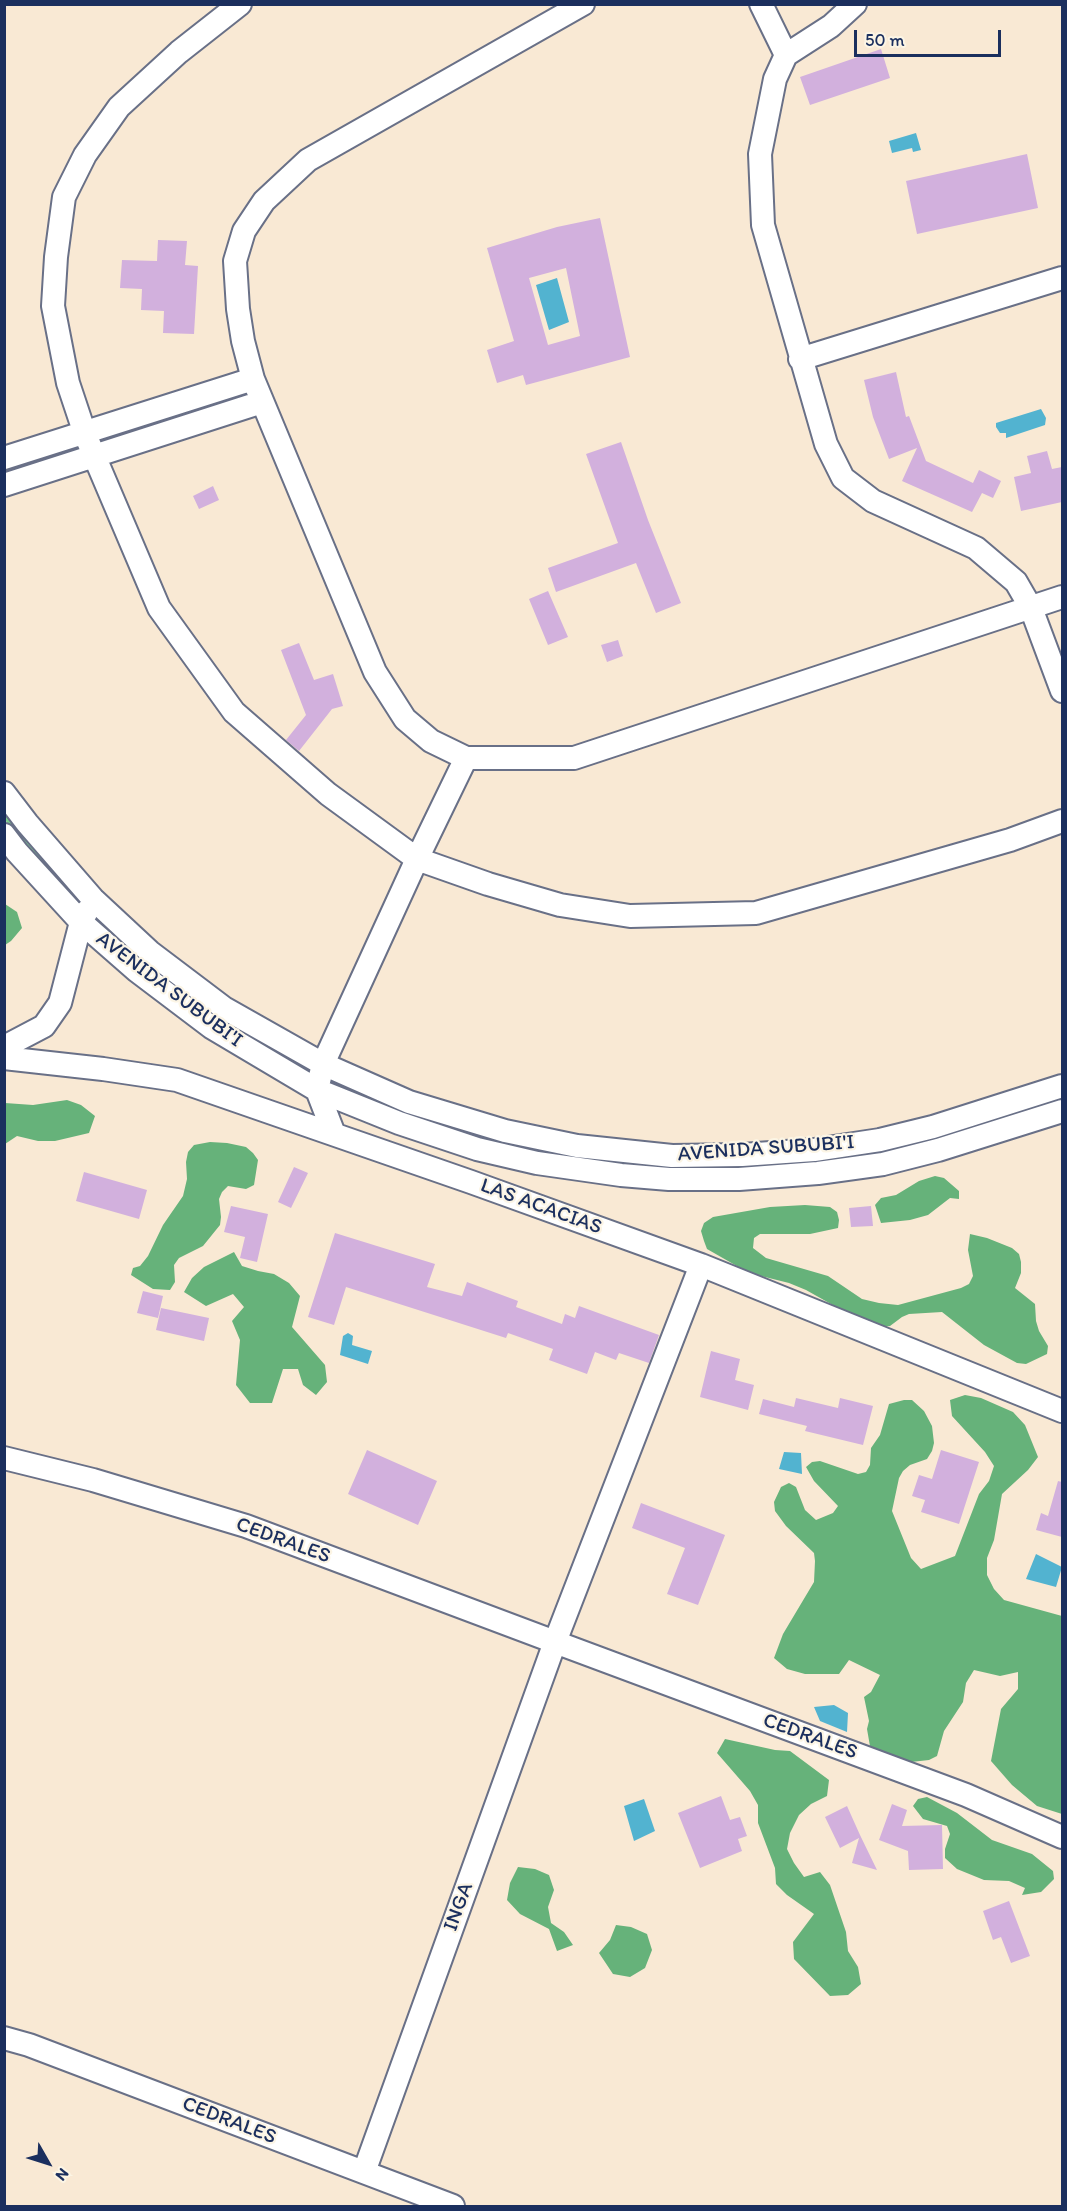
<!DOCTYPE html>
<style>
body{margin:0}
#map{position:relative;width:1067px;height:2211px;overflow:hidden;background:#f9e9d4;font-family:Itim,sans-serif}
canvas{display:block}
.frame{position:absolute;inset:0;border:6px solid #1b2f5e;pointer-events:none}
.north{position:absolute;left:18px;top:2133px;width:60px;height:60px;-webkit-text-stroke:4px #fcf5e5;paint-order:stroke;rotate:129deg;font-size:16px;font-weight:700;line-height:24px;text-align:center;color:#1b2f5e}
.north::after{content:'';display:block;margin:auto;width:21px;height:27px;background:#1b2f5e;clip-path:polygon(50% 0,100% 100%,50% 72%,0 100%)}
.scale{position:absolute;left:854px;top:30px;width:147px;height:27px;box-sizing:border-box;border:3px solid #1b2f5e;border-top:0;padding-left:8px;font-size:18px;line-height:21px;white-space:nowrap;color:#1b2f5e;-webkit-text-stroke:4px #fcf5e5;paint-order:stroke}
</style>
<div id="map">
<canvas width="1067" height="2211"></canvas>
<div class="frame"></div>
<div class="north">N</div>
<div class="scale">50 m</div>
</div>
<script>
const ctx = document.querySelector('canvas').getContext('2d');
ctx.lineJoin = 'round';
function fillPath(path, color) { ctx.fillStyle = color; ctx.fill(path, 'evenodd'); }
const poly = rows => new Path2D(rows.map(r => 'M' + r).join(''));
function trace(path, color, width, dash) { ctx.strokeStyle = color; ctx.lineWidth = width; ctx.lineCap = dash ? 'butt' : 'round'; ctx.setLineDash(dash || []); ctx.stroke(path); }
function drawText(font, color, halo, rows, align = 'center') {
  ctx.font = font + ' Itim,sans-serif'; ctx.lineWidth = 4.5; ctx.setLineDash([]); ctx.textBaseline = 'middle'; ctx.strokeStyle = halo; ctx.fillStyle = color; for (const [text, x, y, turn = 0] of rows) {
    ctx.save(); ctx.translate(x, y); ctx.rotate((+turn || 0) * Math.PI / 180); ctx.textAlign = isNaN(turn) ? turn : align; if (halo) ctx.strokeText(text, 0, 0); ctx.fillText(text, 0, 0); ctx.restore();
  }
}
const green = poly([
 [235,395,235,400,108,441,105,439,105,437],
 [4,811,40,856,80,900,78,904,36,859,5,820],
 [103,925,305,1066,305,1069,303,1071,215,1019,136,959,101,927],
 [1062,1095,1062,1100,936,1141,881,1154,816,1164,739,1170,670,1171,575,1160,502,1144,503,1141,739,1164]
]);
const forest = poly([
 [5,904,17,912,22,928,11,941,5,945],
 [67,1100,81,1105,95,1116,89,1133,55,1141,38,1141,17,1136,5,1144,5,1103,33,1105],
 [210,1142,227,1143,246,1147,253,1153,258,1160,254,1185,246,1189,228,1186,222,1192,219,1199,221,1217,220,1225,203,1246,179,1258,174,1265,175,1282,170,1290,153,1289,131,1275,133,1268,140,1266,148,1256,163,1225,183,1196,187,1179,186,1162,188,1152,194,1145],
 [935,1176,944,1178,959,1191,959,1199,950,1198,928,1215,910,1220,881,1223,875,1205,881,1198,896,1195,919,1181],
 [805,1205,830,1207,837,1212,839,1220,838,1228,810,1234,760,1234,754,1238,753,1248,766,1258,828,1276,862,1299,879,1303,898,1305,961,1288,969,1284,973,1276,968,1250,970,1234,987,1238,1012,1248,1019,1254,1021,1262,1021,1273,1015,1288,1035,1304,1036,1321,1039,1331,1048,1346,1047,1354,1026,1364,1017,1363,984,1345,942,1312,909,1314,902,1317,890,1326,882,1327,847,1313,806,1290,789,1283,749,1273,707,1249,704,1241,701,1231,704,1223,713,1217,770,1207],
 [234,1252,242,1266,258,1271,274,1274,289,1283,300,1296,292,1327,325,1365,327,1382,316,1395,303,1385,298,1369,283,1369,272,1403,250,1403,236,1385,240,1340,232,1321,244,1307,233,1294,206,1306,184,1292,192,1278,204,1267],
 [965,1395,981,1398,1013,1412,1025,1425,1038,1457,1028,1470,1002,1494,994,1540,987,1558,987,1575,994,1589,1004,1600,1062,1616,1062,1814,1037,1806,1012,1785,991,1761,1001,1709,1018,1689,1018,1672,1000,1676,974,1670,966,1683,963,1702,944,1731,937,1756,929,1760,911,1762,871,1752,867,1729,869,1721,864,1697,871,1692,880,1675,849,1660,839,1674,805,1674,787,1669,774,1658,783,1634,814,1582,815,1561,814,1553,786,1526,775,1511,774,1502,781,1487,789,1483,796,1487,805,1510,816,1520,833,1513,838,1506,814,1481,806,1467,812,1462,820,1461,858,1474,866,1472,870,1465,871,1448,880,1435,889,1404,904,1400,912,1400,924,1411,932,1426,934,1443,932,1451,927,1459,910,1465,903,1471,899,1478,892,1511,911,1558,921,1569,955,1556,979,1494,989,1481,994,1466,985,1452,952,1416,950,1400],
 [725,1739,775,1750,790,1751,829,1780,827,1796,811,1804,799,1815,790,1833,787,1849,794,1863,804,1877,820,1872,830,1885,846,1932,848,1951,858,1967,861,1984,848,1995,830,1996,794,1959,793,1942,814,1914,787,1895,776,1884,775,1868,758,1823,758,1805,750,1791,717,1753],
 [927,1797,957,1813,992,1840,1032,1854,1053,1871,1054,1879,1041,1892,1022,1895,1025,1888,1009,1881,984,1880,957,1869,945,1858,945,1849,950,1834,947,1826,923,1819,913,1806,918,1799],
 [518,1867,535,1869,549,1875,554,1890,548,1907,551,1923,564,1932,573,1945,557,1951,549,1929,520,1914,507,1900,510,1883],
 [616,1925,631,1927,647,1934,652,1950,645,1968,630,1977,613,1974,599,1953,610,1940]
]);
const water = poly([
 [916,133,921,150,913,152,912,148,892,153,889,141],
 [557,278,569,322,549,330,536,285],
 [1041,409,1046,418,1045,425,1006,438,1006,433,1000,433,996,427,996,423],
 [348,1333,353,1336,352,1345,372,1351,368,1364,340,1355,343,1336],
 [784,1452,801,1453,802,1474,779,1469],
 [1036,1554,1062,1567,1056,1587,1026,1579],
 [834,1705,848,1713,847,1732,820,1721,814,1707],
 [644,1799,655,1831,634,1841,624,1806]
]);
const building = poly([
 [881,49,890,78,810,105,800,77],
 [1027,154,1038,208,917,234,906,181],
 [600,218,630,357,526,385,523,375,497,383,487,350,514,341,487,248,557,227],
 [566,268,580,336,548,345,529,278],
 [158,240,187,241,185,265,198,266,194,334,163,333,164,311,141,310,142,289,120,288,122,260,157,261],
 [896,372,906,417,909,416,926,461,973,483,979,470,1001,481,993,498,982,493,972,512,902,481,917,448,889,459,873,417,864,380],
 [621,442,648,520,681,603,656,613,636,563,556,592,548,568,618,543,586,454],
 [1047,451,1052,469,1062,467,1062,502,1021,511,1014,477,1031,473,1027,456],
 [213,486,219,500,199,509,193,496],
 [548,591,568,637,548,645,529,599],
 [618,640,623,656,607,662,601,645],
 [299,643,314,680,333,674,343,706,332,709,299,751,286,740,306,715,281,650],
 [294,1167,308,1173,291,1208,278,1202],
 [84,1172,147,1190,139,1219,76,1201],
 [231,1206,268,1214,257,1262,240,1258,245,1237,224,1232],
 [871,1206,873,1226,851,1227,849,1208],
 [335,1233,435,1264,427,1287,462,1296,467,1282,518,1301,516,1307,562,1324,565,1314,575,1318,579,1306,659,1335,649,1363,619,1353,616,1360,595,1352,587,1374,549,1360,553,1349,508,1333,506,1338,346,1287,334,1325,308,1317],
 [143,1291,163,1296,158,1318,137,1313],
 [161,1308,209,1318,204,1341,156,1330],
 [711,1351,740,1359,735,1380,754,1385,748,1410,700,1397],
 [796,1398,838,1408,840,1398,873,1406,863,1445,805,1431,807,1426,759,1414,763,1399,794,1407],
 [367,1450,437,1481,418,1525,348,1494],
 [941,1450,979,1462,959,1524,921,1512,925,1500,912,1496,919,1475,932,1479],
 [1058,1481,1062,1482,1062,1537,1036,1530,1041,1513,1048,1516],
 [641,1503,725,1535,698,1605,667,1594,685,1548,632,1528],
 [721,1796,730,1820,740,1817,747,1836,738,1839,742,1851,700,1868,678,1813],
 [892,1804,907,1810,902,1826,942,1825,943,1869,909,1870,908,1851,879,1840],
 [847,1806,860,1835,877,1870,852,1863,859,1838,840,1848,825,1817],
 [1009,1901,1030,1956,1011,1963,1001,1937,993,1940,983,1911]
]);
const minor = poly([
 [240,4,179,52,119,107,85,155,64,197,56,257,53,306,68,383,85,434,159,608,234,712,328,794,417,859,488,884,560,905,630,916,756,913,1010,840,1062,821],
 [583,4,308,160,264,201,244,231,235,261,238,309,243,341,253,379,375,672,405,719,431,741,466,758,574,758,1062,597],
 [761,4,786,55,775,79,760,154,763,225,826,444,843,478,873,501,976,548,1016,582,1031,608,1062,691],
 [786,55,831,26,855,4],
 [800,359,1062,278],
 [4,458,253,379],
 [4,485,262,402],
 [4,793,27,823,93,899,150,952,224,1008,323,1064,409,1102,505,1131,577,1146,672,1156,742,1155,814,1150,880,1140,933,1127,1062,1086],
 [4,835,17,852,81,922,137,971,211,1027,317,1090,399,1123,477,1149,537,1163,621,1175,669,1179,739,1179,818,1173,883,1164,938,1150,1062,1111],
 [4,1047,44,1026,60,1003,81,922,87,911],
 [4,1058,103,1069,177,1080,471,1182,701,1265,1062,1411],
 [334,1134,317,1090,323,1064,417,859,466,758],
 [701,1265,555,1642,966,1795,1062,1837],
 [4,1458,93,1480,246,1526,555,1642,364,2172],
 [4,2038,29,2045,453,2206]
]);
const streetNames = [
 ["AVENIDA SUBUBI'I",169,990,37],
 ["AVENIDA SUBUBI'I",766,1149,-4],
 ["LAS ACACIAS",541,1207,20],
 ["CEDRALES",283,1541,20],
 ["CEDRALES",810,1737,20],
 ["INGA",459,1907,-70],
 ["CEDRALES",229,2121,21]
];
fillPath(green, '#7ecf90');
fillPath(forest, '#66b27a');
fillPath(water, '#52b3d0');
fillPath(building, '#d2b0dd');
trace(minor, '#697087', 26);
trace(minor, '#fff', 22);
drawText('21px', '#1b2f5e', '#fcf5e5', streetNames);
</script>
